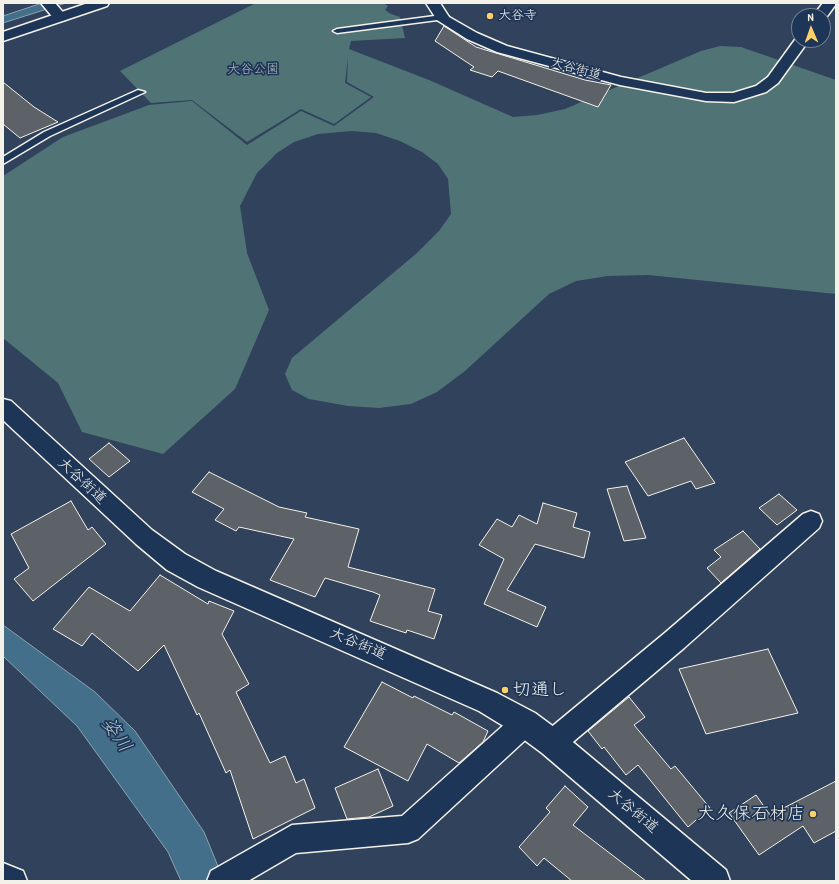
<!DOCTYPE html>
<meta charset="utf-8">
<style>
body{margin:0}
#map{position:relative;width:839px;height:884px;overflow:hidden;background:#30425c;font-family:"Patrick Hand",sans-serif}
canvas{display:block}
.frame{position:absolute;inset:0;border:4px solid #f4f1e8;pointer-events:none}
.north{position:absolute;left:791px;top:8px;width:40px;height:40px;box-sizing:border-box;background:#1d3557;border:1px solid #738091;border-radius:50%;rotate:358deg;font-size:11px;font-weight:700;line-height:16px;text-align:center;color:#f4f1e8}
.north::after{content:'';display:block;margin:auto;width:14px;height:18px;background:#ffd166;clip-path:polygon(50% 0,100% 100%,50% 72%,0 100%)}
</style>
<div id="map">
<canvas width="839" height="884"></canvas>
<div class="frame"></div>
<div class="north">N</div>
</div>
<script>
const ctx = document.querySelector('canvas').getContext('2d');
ctx.lineJoin = 'round';
function fillPath(path, color) { ctx.fillStyle = color; ctx.fill(path, 'evenodd'); }
const poly = rows => new Path2D(rows.map(r => 'M' + r).join(''));
function trace(path, color, width, dash) { ctx.strokeStyle = color; ctx.lineWidth = width; ctx.lineCap = dash ? 'butt' : 'round'; ctx.setLineDash(dash || []); ctx.stroke(path); }
function drawText(font, color, halo, rows, align = 'center') {
  ctx.font = font + ' "Patrick Hand","Klee One",sans-serif'; ctx.lineWidth = 3.5; ctx.setLineDash([]); ctx.textBaseline = 'middle'; ctx.strokeStyle = halo; ctx.fillStyle = color; for (const [text, x, y, turn = 0] of rows) {
    ctx.save(); ctx.translate(x, y); ctx.rotate((+turn || 0) * Math.PI / 180); ctx.textAlign = isNaN(turn) ? turn : align; if (halo) ctx.strokeText(text, 0, 0); ctx.fillText(text, 0, 0); ctx.restore();
  }
}
const green = poly([
 [256,3,383,3,388,6,385,10,391,14,400,17,405,38,351,41,349,49,429,80,513,117,537,115,565,109,701,51,720,46,741,47,836,80,836,294,648,275,608,276,576,281,549,294,465,371,437,392,411,404,379,408,348,406,309,399,292,390,285,374,292,358,417,253,439,231,451,214,448,179,438,164,422,152,400,141,376,133,352,131,318,134,294,142,277,153,257,173,240,206,247,253,269,310,235,389,163,454,82,432,58,383,3,338,3,176,63,137,149,105,192,101,247,145,301,111,334,126,374,97,347,82,348,57,345,83,371,97,334,124,301,109,247,142,192,100,151,103,120,71]
]);
const water = poly([
 [42,3,66,3,3,23,3,16,42,3],
 [3,625,95,692,135,731,204,832,224,881,181,881,168,852,77,726,3,656,3,625]
]);
const building = poly([
 [444,26,476,47,585,80,611,85,598,107,498,71,492,77,470,70,474,67,435,41,444,26],
 [3,82,34,107,58,122,20,138,3,124,3,82],
 [684,438,715,483,696,489,691,481,648,496,625,462,684,438],
 [109,443,130,461,109,477,89,459,109,443],
 [209,472,279,507,307,513,305,517,359,529,348,567,435,589,428,611,442,615,434,639,407,630,406,633,370,621,380,595,373,592,325,578,315,597,270,580,294,539,239,527,236,531,215,520,224,509,192,492,209,472],
 [627,486,646,538,624,541,607,489,627,486],
 [779,494,797,510,777,525,759,508,779,494],
 [71,501,88,530,92,527,106,544,33,601,14,579,29,568,11,534,71,501],
 [543,503,577,513,573,527,590,532,584,558,535,544,507,590,546,607,537,627,484,604,504,559,479,545,497,519,512,527,519,515,537,524,543,503],
 [743,531,760,549,721,583,707,568,721,557,714,550,743,531],
 [160,575,208,604,209,601,234,611,222,634,249,684,236,692,270,763,285,756,296,783,304,779,315,808,253,839,230,770,226,773,199,713,197,715,164,645,138,671,92,633,82,646,53,629,89,587,130,611,160,575],
 [768,649,798,713,706,734,679,669,768,649],
 [382,682,413,698,414,696,452,715,454,712,488,731,483,742,459,763,427,744,408,781,344,747,382,682],
 [629,697,645,717,634,725,671,769,675,766,710,808,688,827,638,765,626,775,604,747,602,749,588,731,629,697],
 [378,769,393,806,369,817,347,819,335,788,378,769],
 [836,781,836,831,814,843,803,826,759,855,729,813,756,795,770,815,836,781],
 [565,786,588,807,573,825,646,881,572,881,544,858,537,866,519,847,550,812,546,808,565,786]
]);
const lane = poly([
 [442,15,446,17,445,19,337,33,333,31,337,29,442,15],
 [138,90,145,92,50,136,3,164,3,157,44,132,138,90]
]);
const street = poly([
 [41,3,55,3,67,17,65,20,60,21,55,20,41,3],
 [823,3,836,4,825,19,823,19,823,16,813,16,823,3],
 [442,13,477,33,507,46,621,77,706,93,733,93,756,86,768,77,797,37,799,37,799,40,809,40,778,83,766,92,734,102,706,101,620,85,497,52,467,39,437,20,435,17,437,14,442,13],
 [811,511,819,514,822,521,819,528,684,648,561,752,552,756,543,752,539,743,543,734,666,632,803,514,811,511],
 [525,710,534,714,538,723,534,732,418,839,408,843,296,853,248,881,207,881,211,871,292,825,402,816,516,714,525,710],
 [3,863,23,871,27,881,3,881,3,863]
]);
const secondary = poly([
 [88,3,109,3,107,6,3,41,3,32,88,3],
 [426,3,440,3,449,17,447,20,437,20,426,3],
 [3,399,11,401,152,530,185,554,216,571,497,693,535,713,562,733,726,870,730,881,692,881,542,753,515,733,479,711,198,587,167,570,136,544,3,420,3,399]
]);
const markers = [
 [490,16,4,"#ffd166"],
 [505,690,4,"#ffd166"],
 [813,814,4,"#ffd166"]
];
const farPoinames = [
 ["大谷寺",498,16]
];
const farStreetnames = [
 ["大谷街道",576,69,15]
];
const farParknames = [
 ["大谷公園",253,70]
];
const streetNames = [
 ["大谷街道",82,481,43],
 ["大谷街道",358,644,23],
 ["大谷街道",633,811,40]
];
const nearPoinames = [
 ["切通し",513,690],
 ["大久保石材店",805,814,"right"]
];
const nearWaternames = [
 ["姿川",116,735,55]
];
fillPath(green, '#507476');
fillPath(water, '#446f8a');
trace(water, '#8aa3b0', 1);
fillPath(building, '#5d6268');
trace(building, '#f4f1e8', 1);
trace(lane, '#f4f1e8', 3);
trace(street, '#f4f1e8', 3);
trace(secondary, '#f4f1e8', 3);
fillPath(lane, '#1d3557');
fillPath(street, '#1d3557');
fillPath(secondary, '#1d3557');
for (const [x, y, r, color] of markers) { const dot = new Path2D(); dot.arc(x, y, r, 0, 2 * Math.PI); ctx.fillStyle = color; ctx.fill(dot); trace(dot, '#1d3557', 1.5); }
drawText('13px', '#f4f1e8', '#1d3557', farPoinames, 'left');
drawText('13px', '#f4f1e8', '#1d3557', farStreetnames);
drawText('13px', '#b2bfba', '#1d3557', farParknames);
drawText('15px', '#f4f1e8', '#1d3557', streetNames);
drawText('18px', '#f4f1e8', '#1d3557', nearPoinames, 'left');
drawText('italic 19px', '#b6c4c7', '#1d3557', nearWaternames);
</script>
